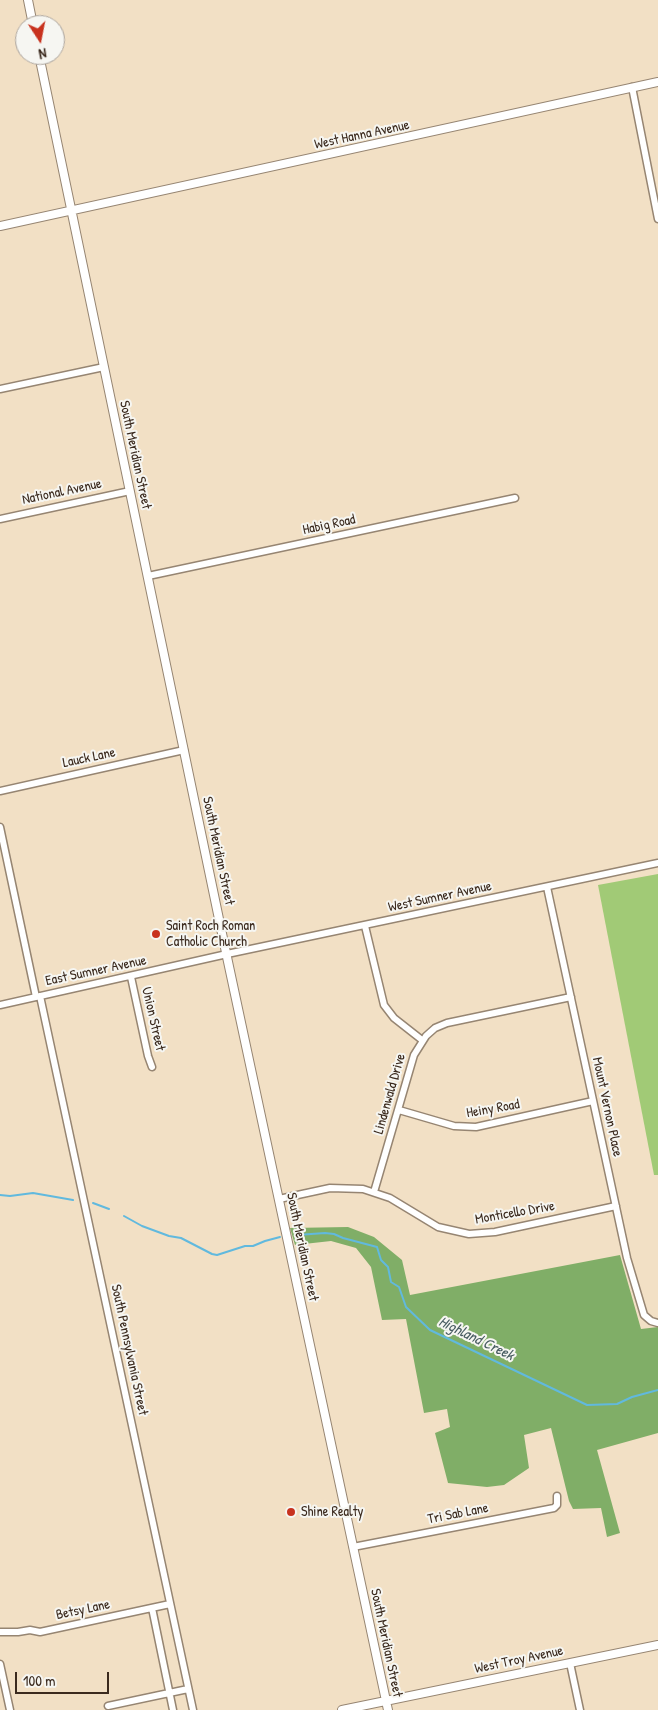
<!DOCTYPE html>
<style>
body{margin:0}
#map{position:relative;width:658px;height:1710px;overflow:hidden;background:#f2e0c5;font-family:"Patrick Hand",sans-serif}
canvas{display:block}
.north{position:absolute;left:15px;top:15px;width:50px;height:50px;box-sizing:border-box;background:#f6f6f2;border:1px solid #aba49d;border-radius:50%;rotate:169deg;font-size:14px;font-weight:700;line-height:20px;text-align:center;color:#3b2a1e}
.north::after{content:'';display:block;margin:auto;width:18px;height:22px;background:#c8321e;clip-path:polygon(50% 0,100% 100%,50% 72%,0 100%)}
.scale{position:absolute;left:15px;top:1672px;width:94px;height:22px;box-sizing:border-box;border:2px solid #3b2a1e;border-top:0;padding-left:6px;font-size:15px;line-height:18px;white-space:nowrap;color:#3b2a1e;-webkit-text-stroke:4px #f6f6f2;paint-order:stroke}
</style>
<div id="map">
<canvas width="658" height="1710"></canvas>
<div class="north">N</div>
<div class="scale">100 m</div>
</div>
<script>
const ctx = document.querySelector('canvas').getContext('2d');
ctx.lineJoin = 'round';
function fillPath(path, color) { ctx.fillStyle = color; ctx.fill(path, 'evenodd'); }
const poly = rows => new Path2D(rows.map(r => 'M' + r).join(''));
function trace(path, color, width, dash) { ctx.strokeStyle = color; ctx.lineWidth = width; ctx.lineCap = dash ? 'butt' : 'round'; ctx.setLineDash(dash || []); ctx.stroke(path); }
function drawText(font, color, halo, rows, align = 'center') {
  ctx.font = font + ' "Patrick Hand",sans-serif'; ctx.lineWidth = 4; ctx.setLineDash([]); ctx.textBaseline = 'middle'; ctx.strokeStyle = halo; ctx.fillStyle = color; for (const [text, x, y, turn = 0] of rows) {
    ctx.save(); ctx.translate(x, y); ctx.rotate((+turn || 0) * Math.PI / 180); ctx.textAlign = isNaN(turn) ? turn : align; if (halo) ctx.strokeText(text, 0, 0); ctx.fillText(text, 0, 0); ctx.restore();
  }
}
const green = poly([
 [658,874,658,1175,654,1175,598,885]
]);
const forest = poly([
 [348,1227,374,1237,402,1260,410,1295,620,1255,641,1329,658,1327,658,1433,597,1450,620,1533,607,1537,601,1508,573,1509,569,1501,551,1428,524,1435,529,1468,504,1485,487,1487,448,1483,435,1433,450,1427,447,1409,424,1413,406,1319,382,1320,371,1267,356,1248,331,1241,295,1245,290,1228]
]);
const stream = poly([
 [0,1195,10,1196,33,1193,73,1200],
 [93,1203,109,1209],
 [124,1216,142,1226,169,1236,181,1238,212,1254,217,1255,245,1246,253,1246,265,1241,280,1237],
 [297,1235,325,1233,334,1234,343,1238,377,1247,381,1260,388,1267,391,1282,399,1287,406,1307,430,1330,587,1405,617,1404,632,1397,658,1390]
]);
const minor = poly([
 [632,87,658,219],
 [0,389,104,367],
 [0,519,130,491],
 [148,576,515,498],
 [0,791,184,750],
 [0,827,36,997],
 [547,887,627,1258,644,1315,651,1321,658,1323],
 [365,926,384,1005,394,1018,422,1040],
 [131,977,148,1056,152,1067],
 [40,996,193,1710],
 [0,1005,227,954,658,863],
 [399,1110,454,1126,476,1127,593,1101],
 [374,1192,414,1055,426,1036,435,1028,447,1023,571,997],
 [279,1199,330,1188,363,1189,390,1198,438,1227,469,1234,495,1232,616,1206],
 [353,1547,554,1508,557,1505,557,1496],
 [152,1608,173,1710],
 [0,1632,18,1632,30,1630,40,1632,170,1604],
 [570,1663,580,1710],
 [0,1664,10,1710],
 [108,1706,188,1689]
]);
const major = poly([
 [28,0,33,25],
 [39,55,224,943,388,1710],
 [0,226,658,82],
 [342,1710,658,1645]
]);
const markers = [
 [156,934,5,"#c8321e"],
 [291,1512,5,"#c8321e"]
];
const streetNames = [
 ["West Hanna Avenue",362,135,-12],
 ["South Meridian Street",135,455,78],
 ["National Avenue",62,492,-12],
 ["Habig Road",329,525,-12],
 ["Lauck Lane",89,758,-12],
 ["South Meridian Street",218,851,78],
 ["West Sumner Avenue",440,897,-12],
 ["East Sumner Avenue",96,971,-12],
 ["Union Street",153,1019,77],
 ["Lindenwald Drive",390,1094,-74],
 ["Mount Vernon Place",607,1107,78],
 ["Heiny Road",493,1109,-10],
 ["Monticello Drive",515,1213,-10],
 ["South Meridian Street",302,1247,78],
 ["South Pennsylvania Street",129,1350,78],
 ["Tri Sab Lane",458,1514,-11],
 ["Betsy Lane",83,1610,-12],
 ["South Meridian Street",386,1643,78],
 ["West Troy Avenue",519,1660,-12]
];
const poiNames = [
 ["Saint Roch Roman",166,926],
 ["Catholic Church",166,942],
 ["Shine Realty",301,1512]
];
const waterNames = [
 ["Highland Creek",476,1339,26]
];
fillPath(green, '#a1ca76');
fillPath(forest, '#80ae67');
trace(stream, '#61b9de', 2);
trace(minor, '#968572', 9);
trace(major, '#968572', 10);
trace(minor, '#fff', 6);
trace(major, '#fff', 8);
for (const [x, y, r, color] of markers) { const dot = new Path2D(); dot.arc(x, y, r, 0, 2 * Math.PI); ctx.fillStyle = color; ctx.fill(dot); trace(dot, '#f6f6f2', 2); }
drawText('14px', '#3b2a1e', '#f6f6f2', streetNames);
drawText('14px', '#3b2a1e', '#f6f6f2', poiNames, 'left');
drawText('italic 15px', '#485c61', '#f6f6f2', waterNames);
</script>
